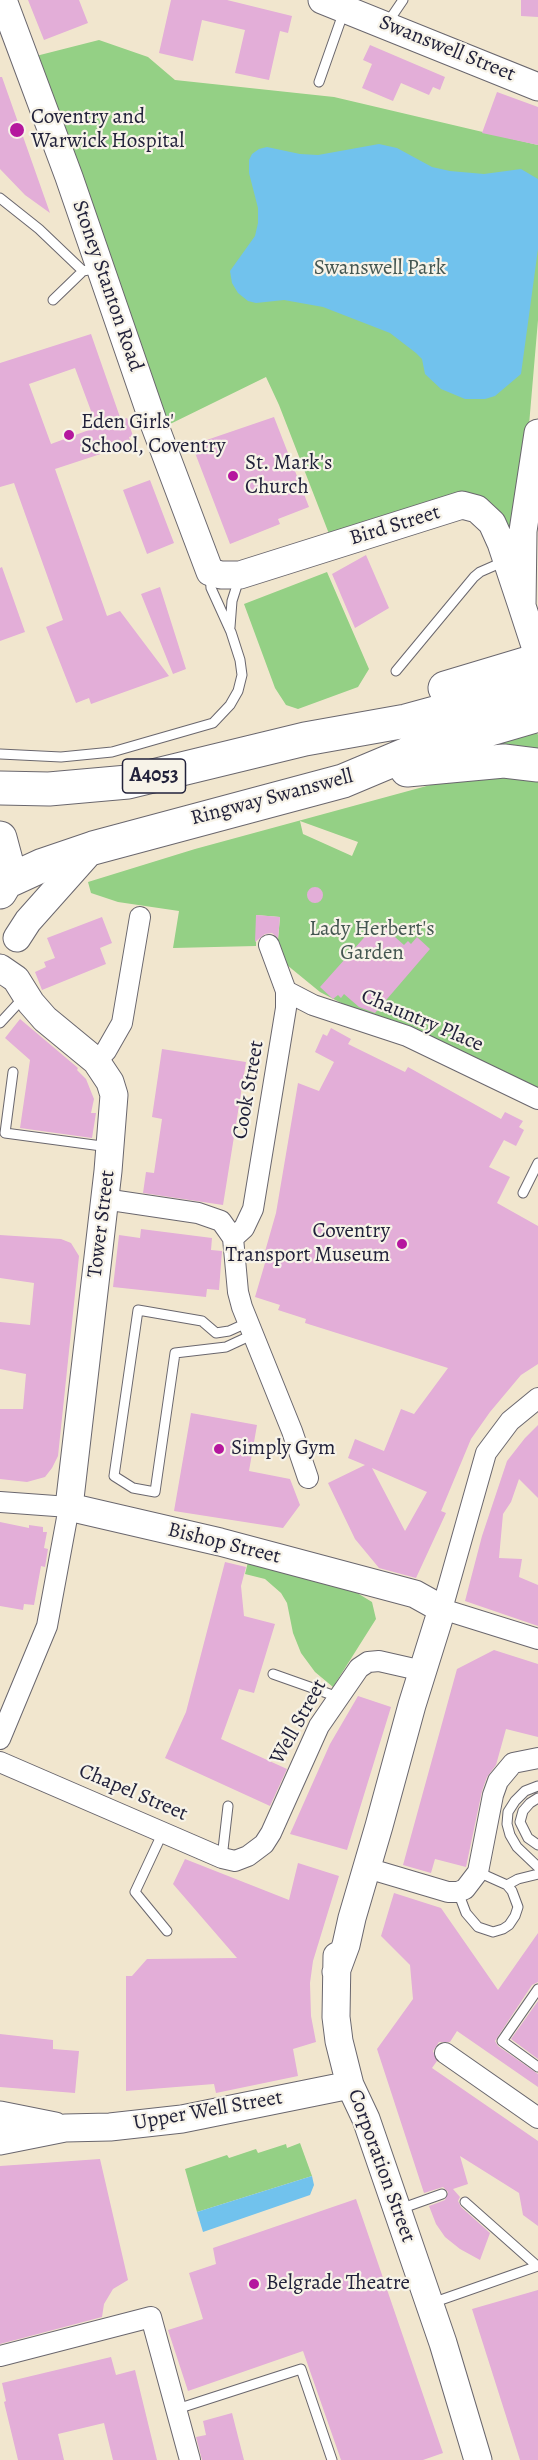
<!DOCTYPE html>
<style>
body{margin:0}
canvas{display:block;background:#f1e6ce}
</style>
<canvas width="538" height="2460"></canvas>
<script>
const ctx = document.querySelector('canvas').getContext('2d');
ctx.lineJoin = 'round';
function fillPath(path, color) { ctx.fillStyle = color; ctx.fill(path, 'evenodd'); }
const poly = rows => new Path2D(rows.map(r => 'M' + r).join(''));
function trace(path, color, width, dash) { ctx.strokeStyle = color; ctx.lineWidth = width; ctx.lineCap = dash ? 'butt' : 'round'; ctx.setLineDash(dash || []); ctx.stroke(path); }
function drawText(font, color, halo, rows, align = 'center') {
  ctx.font = font + ' Alegreya,serif'; ctx.lineWidth = 4.5; ctx.setLineDash([]); ctx.textBaseline = 'middle'; ctx.strokeStyle = halo; ctx.fillStyle = color; for (const [text, x, y, turn = 0] of rows) {
    ctx.save(); ctx.translate(x, y); ctx.rotate((+turn || 0) * Math.PI / 180); ctx.textAlign = isNaN(turn) ? turn : align; if (halo) ctx.strokeText(text, 0, 0); ctx.fillText(text, 0, 0); ctx.restore();
  }
}
const green = poly([
 [99,40,148,57,175,80,334,97,538,145,538,320,523,495,518,531,501,528,490,513,331,539,279,405,266,377,162,428,36,56],
 [327,572,369,669,358,687,298,709,286,705,275,688,244,604],
 [524,703,538,735,538,1091,370,1018,320,992,287,965,280,950,278,940,280,917,256,915,256,946,173,948,179,911,118,902,91,893,88,882,195,849,434,784,485,746],
 [300,821,358,842,352,856,303,834],
 [248,1562,349,1588,372,1602,376,1619,333,1687,315,1672,301,1653,293,1633,287,1603,281,1593,265,1579,245,1574],
 [300,2143,312,2176,197,2212,185,2169,227,2155,229,2158,256,2149,258,2153,286,2144,287,2148]
]);
const water = poly([
 [379,144,397,148,432,167,450,171,484,174,521,169,538,179,538,249,521,374,495,396,485,399,465,399,441,389,425,374,422,359,416,353,390,333,323,307,284,300,256,303,248,301,238,293,232,283,230,271,255,236,258,223,258,208,249,173,249,160,252,154,259,149,267,147,300,154,318,155],
 [312,2176,314,2185,310,2195,203,2232,197,2212]
]);
const building = poly([
 [28,0,79,0,88,23,44,40],
 [171,0,227,0,292,16,288,33,280,31,269,80,235,73,245,30,202,20,193,61,159,53],
 [521,0,538,0,538,17,521,16],
 [370,45,445,77,440,90,433,87,429,95,401,83,393,101,362,88,372,64,363,60],
 [0,77,2,77,50,213,25,195,0,169],
 [497,92,538,107,538,145,482,133],
 [91,334,121,420,127,418,133,436,129,437,131,444,55,469,107,616,120,611,169,676,91,704,89,698,76,703,46,627,63,620,14,483,0,487,0,363],
 [75,368,97,427,51,444,29,384],
 [274,417,309,507,278,519,280,524,230,544,192,445],
 [150,480,174,543,147,554,123,490],
 [366,555,389,608,355,628,332,574],
 [2,567,25,632,0,641,0,568],
 [160,587,186,669,173,674,141,594],
 '307 895a8 8 0 1 1 16 0a8 8 0 1 1-16 0Z',
 [256,915,280,917,278,938,272,933,265,934,255,942],
 [102,917,112,943,100,948,106,964,42,990,35,972,46,967,44,962,55,958,47,938],
 [378,922,404,945,408,941,411,944,417,937,430,949,375,1013,359,1007,344,994,341,998,338,995,333,999,320,987],
 [20,1019,78,1068,77,1070,86,1079,94,1099,91,1113,96,1113,92,1138,20,1128,30,1060,5,1038],
 [331,1028,351,1039,348,1044,405,1072,408,1067,501,1119,505,1112,523,1121,519,1127,524,1130,516,1146,504,1140,489,1167,510,1177,497,1203,538,1226,538,1364,521,1375,490,1412,471,1439,441,1511,446,1513,416,1578,379,1568,355,1539,328,1483,365,1465,348,1458,355,1439,384,1451,401,1409,414,1414,448,1368,305,1323,306,1319,278,1310,280,1305,255,1297,265,1263,262,1262,276,1213,298,1083,319,1091,334,1062,315,1052,323,1034,327,1036],
 [372,1468,427,1492,405,1531],
 [162,1049,246,1062,223,1205,143,1193,146,1172,154,1173,162,1119,152,1117],
 [141,1229,212,1238,211,1250,222,1251,219,1290,207,1289,206,1297,113,1287,119,1235,140,1238],
 [0,1235,61,1239,71,1243,79,1256,58,1456,52,1468,45,1477,27,1482,0,1479,0,1409,23,1409,26,1374,0,1369,0,1322,30,1325,34,1283,0,1278],
 [191,1413,257,1425,249,1471,290,1479,300,1505,283,1528,174,1511],
 [538,1425,538,1498,519,1479,511,1502,503,1514,499,1558,522,1559,519,1577,538,1585,538,1626,465,1601,482,1536,507,1461,525,1438],
 [0,1522,29,1528,29,1525,43,1527,43,1532,47,1532,44,1548,48,1549,45,1567,41,1566,34,1605,24,1604,23,1610,0,1606],
 [225,1562,246,1567,241,1586,244,1616,275,1624,254,1693,239,1689,221,1739,287,1769,270,1806,165,1758,186,1712],
 [494,1650,538,1664,538,1737,506,1729,496,1765,487,1777,482,1791,466,1867,435,1859,431,1873,403,1865,457,1669],
 [358,1696,391,1707,347,1850,290,1834,330,1744],
 [185,1859,289,1900,298,1863,339,1876,313,1961,310,1983,311,2016,316,2042,293,2049,298,2076,216,2093,214,2084,126,2091,126,1976,132,1976,147,1959,237,1958,173,1884],
 [394,1893,441,1908,498,1990,538,1933,538,1982,532,1985,495,2041,498,2046,538,2074,538,2087,457,2031,450,2042,439,2042,433,2051,437,2061,432,2068,538,2141,538,2226,523,2215,519,2193,460,2156,468,2184,453,2189,460,2197,458,2201,461,2207,490,2233,480,2260,460,2249,445,2237,436,2224,429,2206,445,2200,448,2192,443,2187,424,2193,377,2049,413,1999,410,1965,381,1936],
 [538,2001,538,2059,511,2039],
 [0,2034,53,2040,53,2049,79,2051,75,2093,0,2087],
 [100,2159,128,2280,113,2289,104,2304,102,2317,0,2344,0,2166],
 [356,2199,443,2453,423,2460,341,2460,303,2351,188,2391,168,2330,203,2319,189,2273,216,2264,213,2248],
 [538,2290,538,2460,520,2460,472,2309],
 [111,2357,116,2375,135,2370,157,2460,113,2460,104,2423,58,2434,64,2460,18,2460,4,2402,6,2401,2,2383],
 [232,2413,244,2460,202,2460,196,2437,206,2435,203,2421]
]);
const lane = poly([
 [388,22,403,0],
 [319,82,344,11],
 [0,198,39,229,83,271],
 [53,300,83,271,88,270],
 [230,627,232,601,239,579],
 [396,671,474,577,480,572,505,561],
 [0,754,61,757,112,752,213,723,230,705,238,691,242,675,240,660,231,632,211,588,210,574],
 [0,1023,25,996],
 [13,1072,5,1133,109,1147],
 [523,1193,538,1163],
 [249,1322,229,1331,216,1333,202,1321,138,1310,114,1476,133,1488,155,1492,175,1353,226,1347,254,1334],
 [273,1674,338,1697],
 [538,1786,525,1791,515,1801,508,1812,507,1824,510,1835,517,1847,538,1867],
 [538,1798,530,1803,523,1811,520,1822,528,1838,538,1845],
 [163,1832,135,1892,167,1931],
 [222,1858,228,1806],
 [507,1885,518,1879,538,1874],
 [458,1892,466,1913,478,1927,493,1932,503,1929,509,1925,515,1916,518,1907,512,1891,507,1885,478,1872],
 [538,1989,502,2041,538,2067],
 [465,2202,536,2265],
 [400,2209,442,2194],
 [432,2303,538,2266],
 [177,2409,301,2369,332,2460]
]);
const street = poly([
 [286,991,313,1005,407,1036,538,1099],
 [96,1061,106,1051,122,1023,140,917],
 [104,1199,198,1213,221,1221,226,1228,233,1238,238,1292,242,1307,292,1431,308,1478],
 [233,1238,244,1228,253,1209,286,1008,286,991,269,945],
 [538,1398,510,1421,486,1453,442,1609,538,1639],
 [0,1502,69,1507,47,1626,0,1739],
 [0,1762,222,1858,235,1861,248,1856,264,1844,271,1833,319,1726,359,1668,368,1662,379,1661,423,1671],
 [367,1868,448,1892,458,1892,465,1889,478,1872,493,1795,498,1781,513,1763,538,1758],
 [445,2053,538,2118],
 [0,2356,151,2317,190,2460]
]);
const secondary = poly([
 [3,0,69,177,153,421,210,572,221,575,240,575,462,505,477,509,492,523,501,543,522,606],
 [322,0,538,87],
 [538,433,523,531,522,606,538,655],
 [17,938,28,921,93,848],
 [0,968,16,979,31,1003,45,1019,96,1061,110,1082,114,1095,108,1171,69,1507,220,1542,415,1594,442,1609,412,1705,379,1826,352,1918,346,1945,336,1972],
 [337,1956,336,2017,339,2041,350,2085,366,2119,443,2343,478,2460],
 [0,2115,55,2126],
 [0,2141,65,2128,110,2127,182,2119,350,2085]
]);
const highway = poly([
 [445,688,535,661,538,658],
 [407,770,504,761,538,765],
 [0,788,49,789,128,782,305,739,406,721,538,685],
 [0,838,8,868,6,882,0,892],
 [6,882,43,865,93,848,343,781,412,752,538,715]
]);
const markers = [
 [17,130,8,"#b5179e"],
 [69,435,6,"#b5179e"],
 [233,476,6,"#b5179e"],
 [402,1244,6,"#b5179e"],
 [219,1449,6,"#b5179e"],
 [254,2284,6,"#b5179e"]
];
const shields = [
 [154,776,63]
];
const shieldNames = [
 ["A4053",154,776]
];
const streetNames = [
 ["Swanswell Street",447,49,22],
 ["Stoney Stanton Road",107,286,71],
 ["Bird Street",395,526,-17],
 ["Ringway Swanswell",272,798,-15],
 ["Chauntry Place",422,1021,23],
 ["Cook Street",249,1090,-80],
 ["Tower Street",102,1224,-83],
 ["Bishop Street",224,1544,14],
 ["Well Street",299,1722,-61],
 ["Chapel Street",133,1793,23],
 ["Upper Well Street",208,2111,-10],
 ["Corporation Street",381,2166,70]
];
const poiNames = [
 ["Coventry and",31,118],
 ["Warwick Hospital",31,142],
 ["Eden Girls'",81,423],
 ["School, Coventry",81,447],
 ["St. Mark's",245,464],
 ["Church",245,488],
 ["Coventry",390,1232,"right"],
 ["Transport Museum",390,1256,"right"],
 ["Simply Gym",231,1449],
 ["Belgrade Theatre",266,2284]
];
const parkNames = [
 ["Swanswell Park",380,269],
 ["Lady Herbert's",372,930],
 ["Garden",372,954]
];
fillPath(green, '#94d085');
fillPath(water, '#71c2ed');
fillPath(building, '#e3aed8');
trace(lane, '#6a676e', 11);
trace(street, '#6a676e', 22);
trace(secondary, '#6a676e', 29);
trace(highway, '#6a676e', 35);
trace(lane, '#fff', 9);
trace(street, '#fff', 20);
trace(secondary, '#fff', 27);
trace(highway, '#fff', 33);
for (const [x, y, r, color] of markers) { const dot = new Path2D(); dot.arc(x, y, r, 0, 2 * Math.PI); ctx.fillStyle = color; ctx.fill(dot); trace(dot, '#f7f3e8', 2); }
for (const [x, y, w] of shields) { const box = new Path2D(); box.roundRect(x - w / 2, y - 17, w, 34, 4.5); ctx.fillStyle = '#f7f3e8'; ctx.fill(box); trace(box, '#22223b', 1.5); }
drawText('bold 20px', '#22223b', null, shieldNames);
drawText('21px', '#22223b', '#f7f3e8', streetNames);
drawText('21px', '#22223b', '#f7f3e8', poiNames, 'left');
drawText('21px', '#445651', '#f7f3e8', parkNames);
</script>
